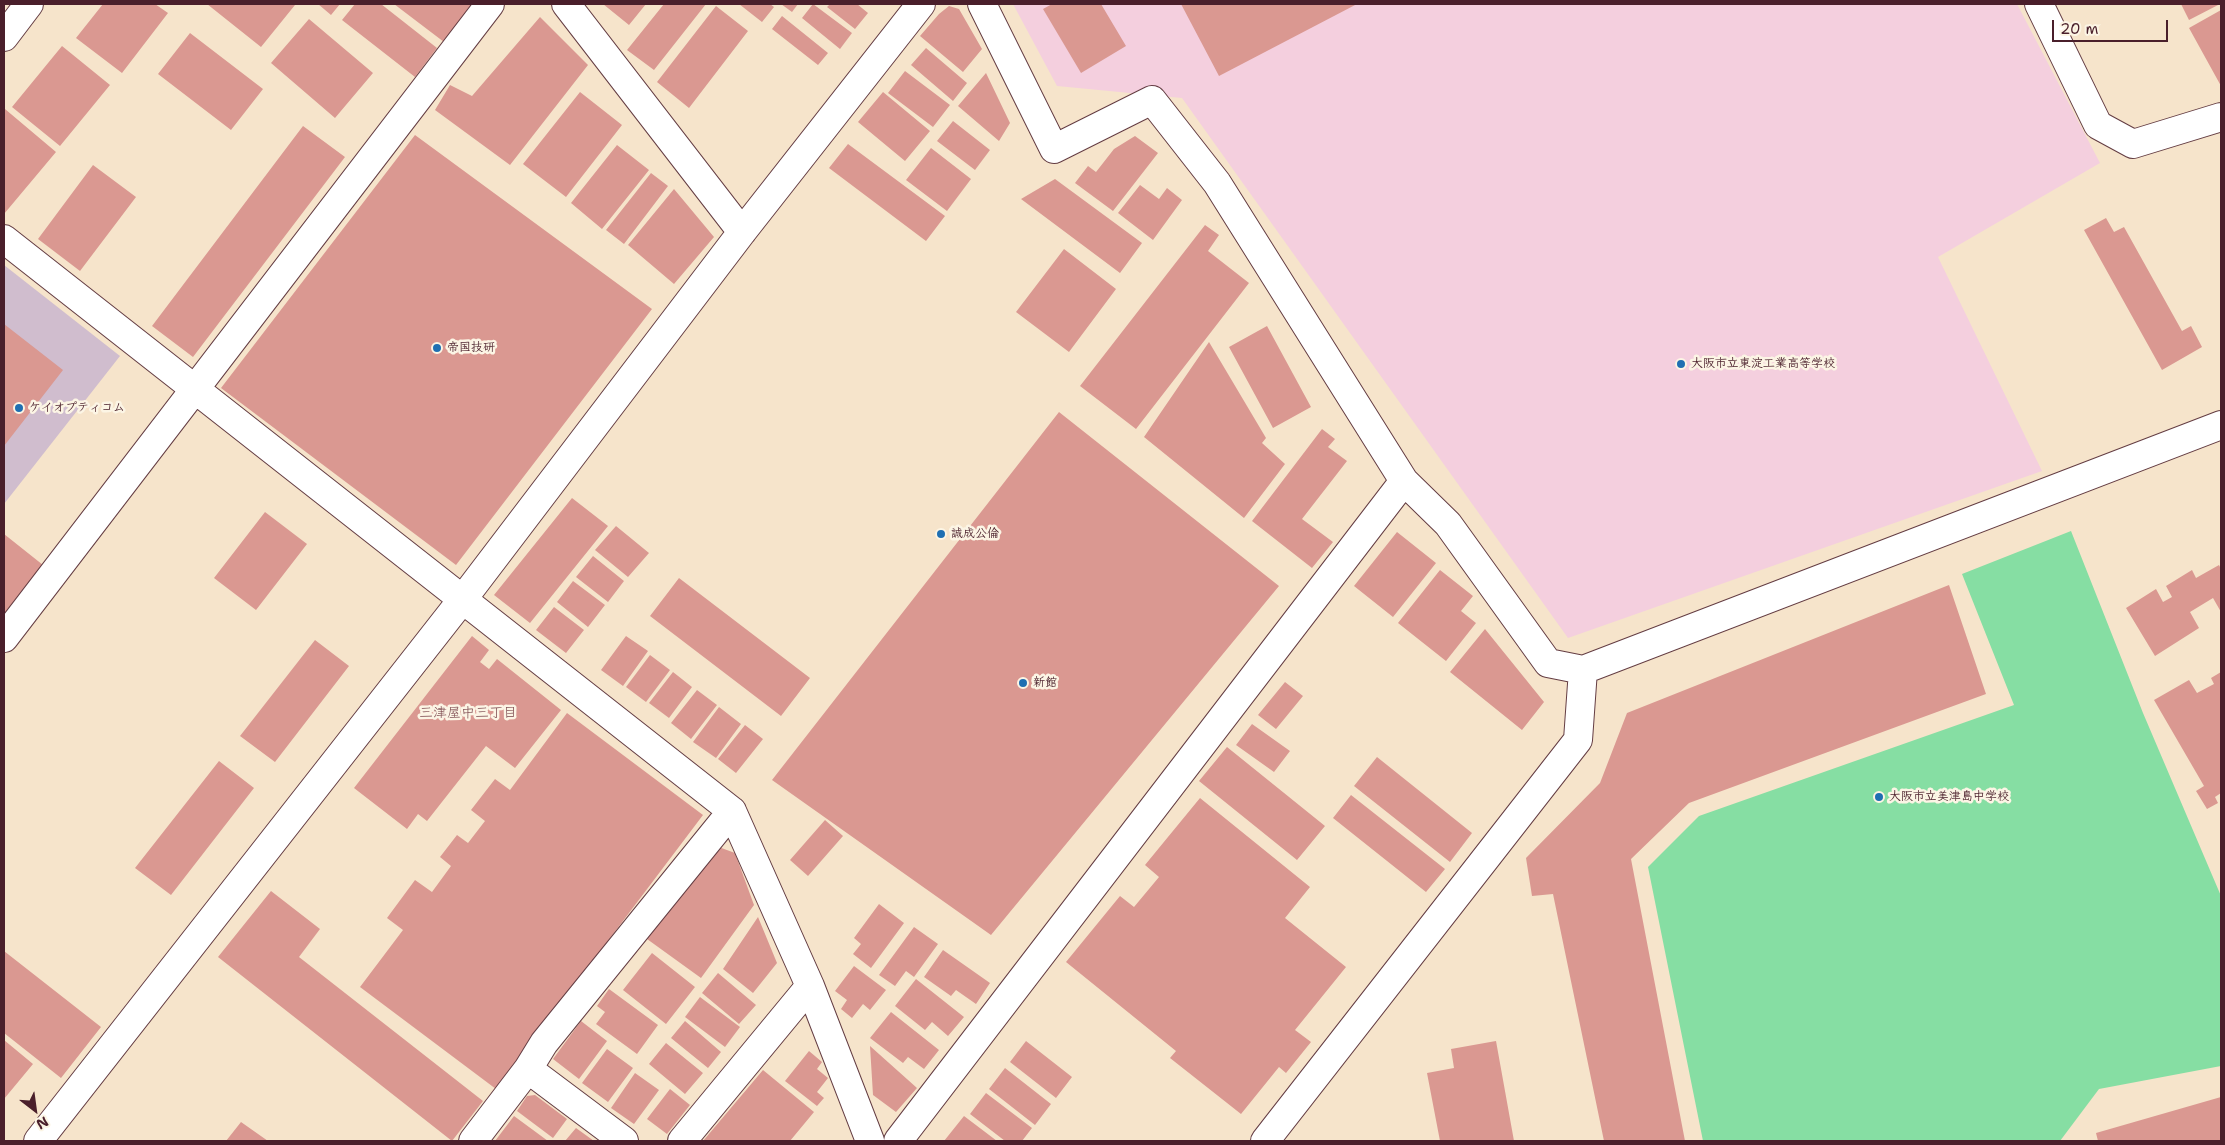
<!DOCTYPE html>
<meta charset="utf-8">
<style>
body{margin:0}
#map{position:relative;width:2225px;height:1145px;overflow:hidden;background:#f6e4cb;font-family:"Shantell Sans",sans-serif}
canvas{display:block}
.frame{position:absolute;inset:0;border:5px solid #4a1f2b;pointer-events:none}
.north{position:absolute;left:10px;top:1085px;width:50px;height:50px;-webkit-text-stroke:4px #fcf5e5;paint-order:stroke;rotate:150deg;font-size:14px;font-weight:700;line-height:20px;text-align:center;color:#4a1f2b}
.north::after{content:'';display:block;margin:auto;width:18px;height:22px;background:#4a1f2b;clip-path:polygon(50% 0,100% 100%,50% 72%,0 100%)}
.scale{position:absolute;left:2052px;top:20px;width:116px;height:22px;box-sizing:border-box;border:2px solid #4a1f2b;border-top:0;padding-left:6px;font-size:15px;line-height:18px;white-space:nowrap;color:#4a1f2b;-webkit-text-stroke:4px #fcf5e5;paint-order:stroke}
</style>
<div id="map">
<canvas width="2225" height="1145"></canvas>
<div class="frame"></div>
<div class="north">N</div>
<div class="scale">20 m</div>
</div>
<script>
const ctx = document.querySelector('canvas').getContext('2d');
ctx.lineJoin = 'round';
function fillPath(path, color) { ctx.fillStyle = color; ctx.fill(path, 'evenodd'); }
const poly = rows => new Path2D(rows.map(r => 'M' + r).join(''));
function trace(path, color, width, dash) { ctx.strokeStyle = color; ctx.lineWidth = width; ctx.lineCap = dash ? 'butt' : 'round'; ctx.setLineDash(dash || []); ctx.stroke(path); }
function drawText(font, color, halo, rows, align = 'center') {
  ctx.font = font + ' "Shantell Sans","Klee One",sans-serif'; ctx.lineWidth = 5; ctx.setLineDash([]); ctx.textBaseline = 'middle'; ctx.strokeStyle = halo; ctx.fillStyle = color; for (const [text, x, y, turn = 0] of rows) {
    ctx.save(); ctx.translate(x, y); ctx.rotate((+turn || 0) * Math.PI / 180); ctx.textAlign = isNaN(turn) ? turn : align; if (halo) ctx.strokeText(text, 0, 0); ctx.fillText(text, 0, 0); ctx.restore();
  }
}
const built = poly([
 [1013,4,2017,4,2100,163,1938,257,2042,471,1568,638,1182,98,1057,86]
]);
const industrial = poly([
 [4,265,120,356,4,504]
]);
const green = poly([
 [2071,531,2143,713,2221,896,2221,1066,2099,1089,2060,1141,1703,1141,1648,867,1699,816,2014,705,1962,574]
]);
const building = poly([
 [103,4,155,4,168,13,122,73,76,38],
 [207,4,294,4,295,5,261,47],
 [318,4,340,4,331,15],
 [355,4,381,4,437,48,415,77,342,20],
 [394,4,474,4,444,42],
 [603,4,646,4,629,25],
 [664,4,706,4,654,70,627,50],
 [739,4,770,4,774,7,762,22],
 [781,4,798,4,792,12],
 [813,4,852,33,840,49,802,18],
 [830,4,857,4,868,13,855,29,827,7],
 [1052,4,1101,4,1126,46,1081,73,1043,9],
 [1181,4,1357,4,1219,76],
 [2181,4,2220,4,2189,20],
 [716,6,748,31,689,108,657,82],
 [949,6,959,9,982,49,963,72,920,36,939,14],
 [2221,10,2221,86,2189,28],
 [782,16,828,53,818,65,772,29],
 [540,17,588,65,510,165,435,110,450,85,472,96],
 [309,19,373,73,335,118,271,63],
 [190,33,263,89,231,130,158,74],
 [62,46,110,85,60,146,12,107],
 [926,48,967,83,953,101,911,65],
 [905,71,950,105,933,127,888,93],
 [986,73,1010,123,999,141,958,106],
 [580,92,622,125,566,197,523,164],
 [883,92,930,131,905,161,858,122],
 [5,109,56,152,4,214,4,110],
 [953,121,990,150,975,170,937,141],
 [303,126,345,157,193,357,152,326],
 [415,135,652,309,456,565,221,388],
 [1135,136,1158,153,1113,211,1075,183,1088,166,1096,172,1114,149],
 [848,144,945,216,926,241,829,168],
 [617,145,649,170,602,229,571,203],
 [931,148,971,179,947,211,906,180],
 [93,165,136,197,80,271,38,239],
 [651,173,668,186,624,244,606,230],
 [1055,179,1142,243,1120,273,1021,199],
 [1140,185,1159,199,1167,188,1182,200,1153,240,1118,213],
 [674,189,714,237,674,284,628,245],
 [2106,218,2114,232,2124,227,2182,331,2191,326,2202,347,2162,370,2084,230],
 [1205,225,1219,235,1208,251,1249,283,1136,429,1080,386],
 [1064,249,1116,289,1069,352,1016,312],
 [4,324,63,370,4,446],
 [1267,326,1311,407,1273,428,1229,347],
 [1209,342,1266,438,1262,443,1285,464,1244,518,1144,437],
 [1059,412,1279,586,991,935,772,780],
 [1322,429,1335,439,1328,447,1347,461,1302,519,1333,542,1312,568,1252,521],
 [572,498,608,526,530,623,494,595],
 [265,512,307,544,256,610,214,578],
 [616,526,649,553,628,577,595,550],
 [1397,532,1436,563,1393,617,1354,586],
 [4,534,43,565,4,615],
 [593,556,624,581,608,602,576,577],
 [2219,565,2221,569,2221,612,2213,598,2190,612,2199,628,2155,656,2126,608,2156,589,2163,602,2172,597,2166,586,2192,570,2196,578],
 [1440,570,1473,596,1461,611,1476,623,1446,661,1398,623],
 [679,578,810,678,781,716,650,616],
 [573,581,605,605,588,627,557,602],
 [1949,585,1986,694,1689,803,1631,859,1685,1141,1604,1141,1553,894,1532,896,1526,858,1600,783,1627,713],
 [554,607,584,630,566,653,536,630],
 [1485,629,1544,702,1522,730,1450,672],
 [472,636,489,650,480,662,489,669,497,659,561,710,515,768,486,746,427,821,418,814,407,829,354,788],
 [626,636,648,651,623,686,601,670],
 [315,640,349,666,275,762,240,736],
 [650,655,670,670,646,702,626,687],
 [673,672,692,687,669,718,649,703],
 [2221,672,2221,793,2215,797,2218,803,2207,809,2196,791,2204,786,2154,700,2189,680,2197,693,2214,684,2211,678],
 [1285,682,1303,696,1276,729,1258,715],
 [697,690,717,705,691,739,671,723],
 [719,707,741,724,716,758,693,742],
 [567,713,703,815,496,1089,360,987,403,930,387,918,415,880,432,892,451,866,440,857,457,835,468,843,485,821,471,810,495,779,510,790],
 [1252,724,1290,751,1274,772,1236,745],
 [745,725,763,739,736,773,718,759],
 [1227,747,1325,826,1297,860,1199,781],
 [1377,757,1472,833,1450,862,1354,786],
 [219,761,254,788,171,895,135,868],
 [1351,795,1445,869,1426,892,1333,818],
 [1200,798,1310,887,1285,918,1346,967,1295,1030,1311,1042,1286,1073,1279,1067,1241,1114,1170,1058,1176,1051,1066,962,1120,896,1134,907,1159,877,1145,865],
 [825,820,843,836,808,876,790,860],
 [716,846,735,853,754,905,701,978,647,939],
 [271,891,320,929,299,957,483,1101,452,1141,218,957],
 [879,904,904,923,871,968,853,954,861,944,854,938],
 [758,917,777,963,753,993,723,969],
 [914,927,938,944,914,977,906,971,895,986,879,975],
 [943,950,990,983,976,1004,956,990,951,996,924,977],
 [4,951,101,1027,61,1078,4,1033],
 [652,953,695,987,666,1024,623,990],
 [854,966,886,990,870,1010,863,1004,852,1018,841,1009,847,1000,835,991],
 [718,973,756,1005,739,1024,702,993],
 [916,979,964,1017,948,1036,932,1022,925,1030,895,1006],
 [609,989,658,1025,637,1054,596,1024,605,1012,597,1006],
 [700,997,740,1027,725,1047,685,1017],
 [891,1012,939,1050,924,1069,908,1057,903,1063,870,1038],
 [581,1021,607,1041,579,1079,553,1059],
 [685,1021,721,1052,708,1068,671,1038],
 [4,1040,33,1064,4,1099],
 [1026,1041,1072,1077,1056,1098,1010,1062],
 [1496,1041,1514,1141,1440,1141,1427,1073,1454,1068,1451,1049],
 [666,1043,703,1073,685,1094,649,1064],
 [870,1046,917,1088,896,1112,873,1095],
 [607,1049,633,1068,608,1102,582,1083],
 [809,1051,822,1062,817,1069,828,1078,817,1092,824,1098,817,1106,785,1081],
 [1005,1068,1051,1104,1035,1125,989,1089],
 [763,1070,814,1112,790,1141,703,1141],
 [635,1073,659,1090,634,1124,611,1108],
 [670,1089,690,1105,667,1134,647,1119],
 [986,1093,1032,1128,1022,1141,1005,1141,970,1114],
 [535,1095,567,1119,553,1138,517,1111,527,1096],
 [2221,1097,2221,1141,2098,1141,2096,1133],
 [514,1116,548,1141,495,1141],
 [964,1116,997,1141,944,1141],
 [241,1122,268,1141,226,1141],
 [576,1128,594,1141,565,1141]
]);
const minor = poly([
 [566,4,742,232],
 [982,4,1054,149,1152,100,1217,183,1404,481,1448,524,1548,663,1583,670,2221,425],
 [2039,4,2098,125,2133,144,2221,117],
 [4,37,29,4],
 [4,239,732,811,810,986,870,1141],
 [4,638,490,4],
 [528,1069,624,1141],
 [38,1141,462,600,742,232,921,4],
 [473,1141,528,1069,544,1043,732,811],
 [682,1141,810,986],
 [898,1141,1404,481],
 [1265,1141,1578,740,1583,670]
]);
const markers = [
 [437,348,5,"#1f6fb2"],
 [1681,364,5,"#1f6fb2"],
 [19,408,5,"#1f6fb2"],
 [941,534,5,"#1f6fb2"],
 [1023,683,5,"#1f6fb2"],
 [1879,797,5,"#1f6fb2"]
];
const poiNames = [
 ["帝国技研",447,348],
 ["大阪市立東淀工業高等学校",1691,364],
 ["ケイオプティコム",29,408],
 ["誠成公倫",951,534],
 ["新館",1033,683],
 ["大阪市立美津島中学校",1889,797]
];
const neighbourhoodNames = [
 ["三津屋中三丁目",468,713]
];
fillPath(built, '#f4cfde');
fillPath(industrial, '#d0bdce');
fillPath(green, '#86dea3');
fillPath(building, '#da9891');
trace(minor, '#643d43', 30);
trace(minor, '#fff', 28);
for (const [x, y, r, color] of markers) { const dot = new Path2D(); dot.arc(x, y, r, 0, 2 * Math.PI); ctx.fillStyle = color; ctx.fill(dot); trace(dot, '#fcf5e5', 2); }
drawText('bold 12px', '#4a1f2b', '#fcf5e5', poiNames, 'left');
drawText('14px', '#7c494f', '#fcf5e5', neighbourhoodNames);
</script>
